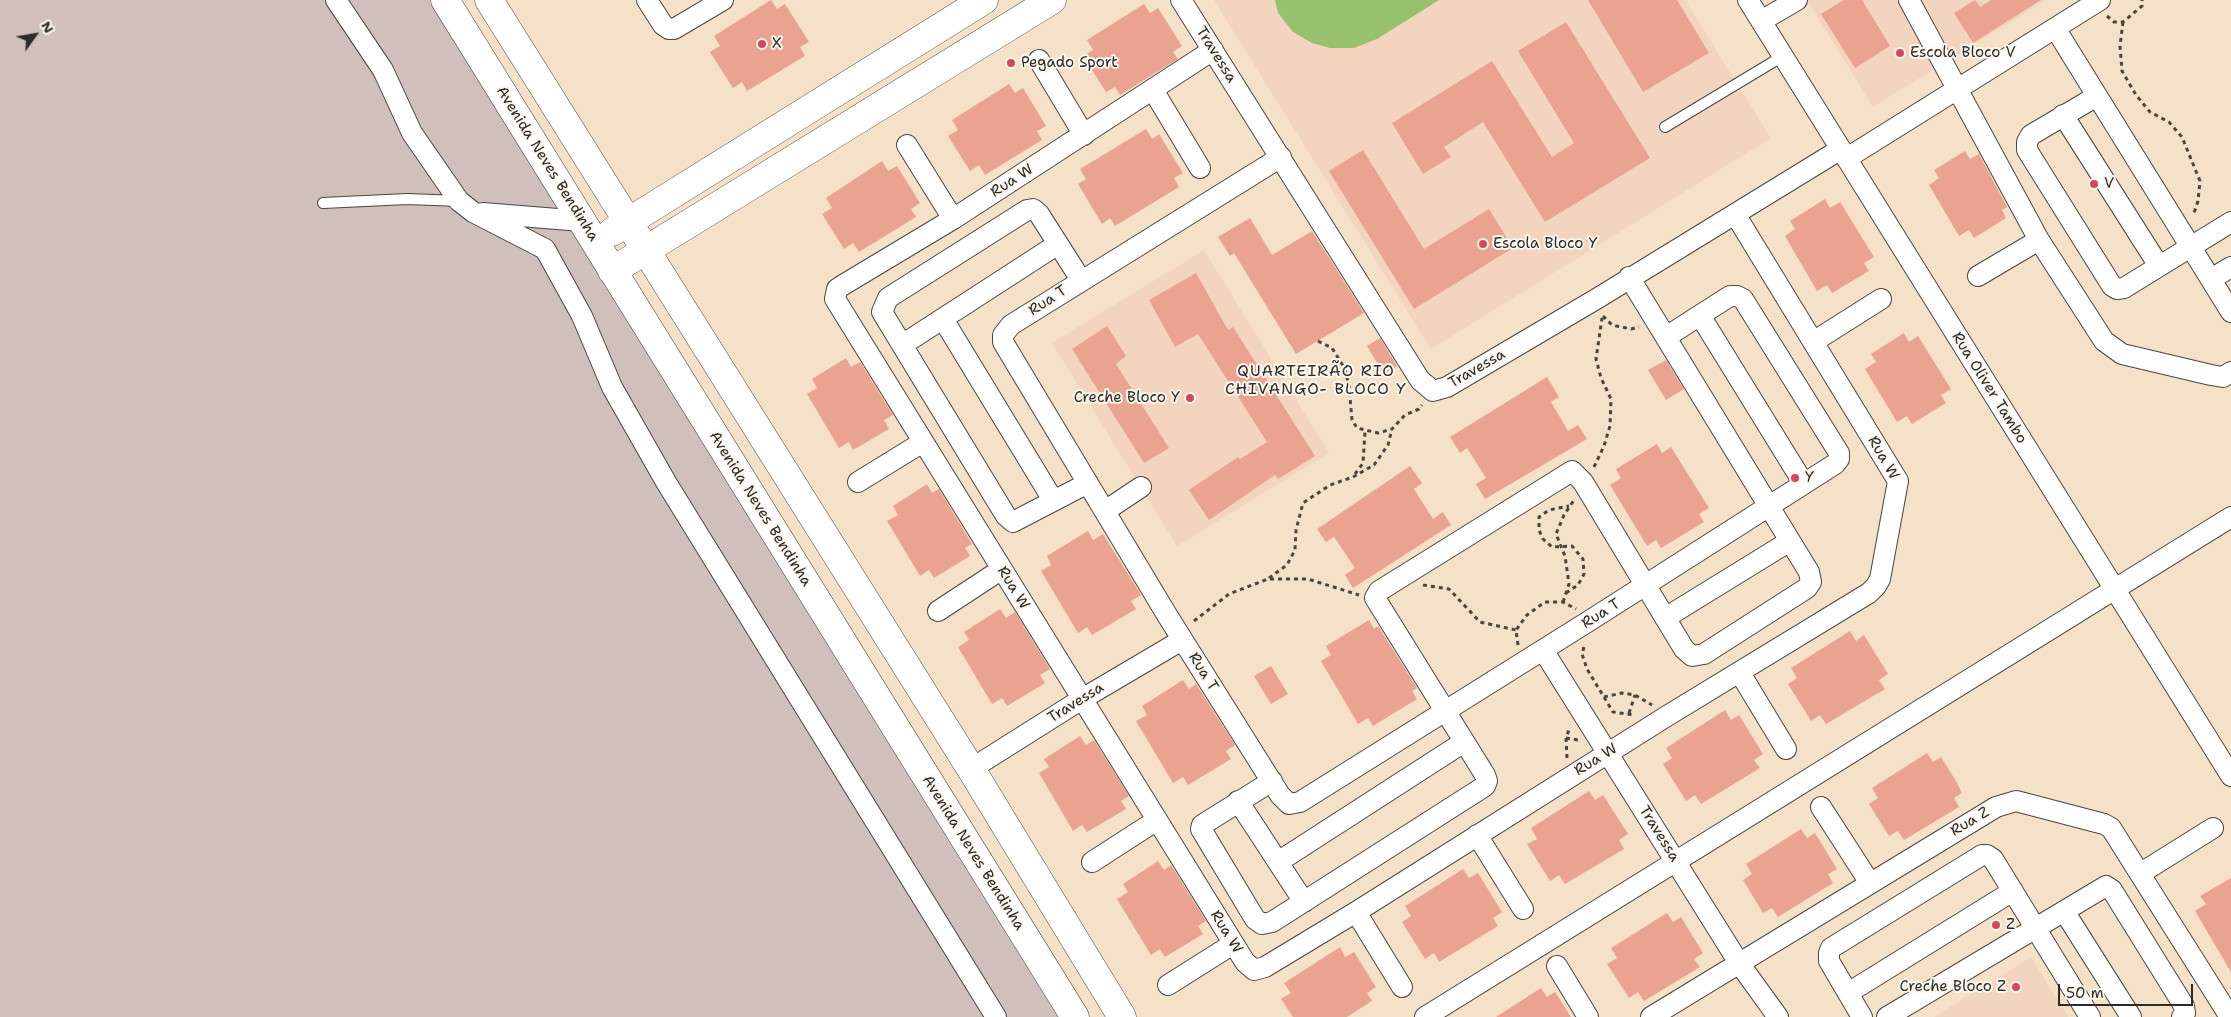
<!DOCTYPE html>
<meta charset="utf-8">
<style>
body{margin:0}
#map{position:relative;width:2231px;height:1017px;overflow:hidden;background:#f5e1c7;font-family:"Shantell Sans",sans-serif}
canvas{display:block}
.north{position:absolute;left:10px;top:10px;width:50px;height:50px;-webkit-text-stroke:4px #fbf7ec;paint-order:stroke;rotate:58deg;font-size:14px;font-weight:700;line-height:20px;text-align:center;color:#2b2b2b}
.north::after{content:'';display:block;margin:auto;width:18px;height:22px;background:#2b2b2b;clip-path:polygon(50% 0,100% 100%,50% 72%,0 100%)}
.scale{position:absolute;left:2058px;top:984px;width:135px;height:22px;box-sizing:border-box;border:2px solid #2b2b2b;border-top:0;padding-left:6px;font-size:15px;line-height:18px;white-space:nowrap;color:#2b2b2b;-webkit-text-stroke:4px #fbf7ec;paint-order:stroke}
</style>
<div id="map">
<canvas width="2231" height="1017"></canvas>
<div class="north">N</div>
<div class="scale">50 m</div>
</div>
<script>
const ctx = document.querySelector('canvas').getContext('2d');
ctx.lineJoin = 'round';
function fillPath(path, color) { ctx.fillStyle = color; ctx.fill(path, 'evenodd'); }
const poly = rows => new Path2D(rows.map(r => 'M' + r).join(''));
function trace(path, color, width, dash) { ctx.strokeStyle = color; ctx.lineWidth = width; ctx.lineCap = dash ? 'butt' : 'round'; ctx.setLineDash(dash || []); ctx.stroke(path); }
function drawText(font, color, halo, rows, align = 'center') {
  ctx.font = font + ' "Shantell Sans",sans-serif'; ctx.lineWidth = 4; ctx.setLineDash([]); ctx.textBaseline = 'middle'; ctx.strokeStyle = halo; ctx.fillStyle = color; for (const [text, x, y, turn = 0] of rows) {
    ctx.save(); ctx.translate(x, y); ctx.rotate((+turn || 0) * Math.PI / 180); ctx.textAlign = isNaN(turn) ? turn : align; if (halo) ctx.strokeText(text, 0, 0); ctx.fillText(text, 0, 0); ctx.restore();
  }
}
const built = poly([
 [1214,0,1685,0,1771,138,1431,349],
 [1807,0,2046,0,1873,107],
 [1204,250,1329,453,1177,546,1052,343],
 [2031,957,2068,1017,1934,1017]
]);
const industrial = poly([
 [0,0,430,0,1059,1017,0,1017]
]);
const green = poly([
 [1275,0,1439,0,1377,39,1354,48,1330,48,1312,43,1293,32,1278,13]
]);
const building = poly([
 [771,0,777,9,785,4,809,42,800,47,805,56,747,91,742,82,733,88,710,52,720,46,714,36],
 [1588,0,1677,0,1709,53,1643,92],
 [1844,0,1862,0,1890,46,1855,68,1821,14],
 [1975,0,1980,7,1991,0,2041,0,1973,43,1954,13],
 [1144,4,1150,13,1158,8,1182,46,1173,52,1178,59,1120,95,1115,87,1106,92,1083,56,1093,50,1087,40],
 [1566,22,1650,158,1545,222,1483,122,1444,147,1451,157,1423,174,1392,123,1492,61,1552,157,1574,143,1518,51],
 [1009,84,1015,93,1023,88,1046,126,1037,131,1042,140,985,175,979,165,970,171,948,136,958,130,952,120],
 [1146,129,1152,139,1159,134,1183,173,1174,178,1179,187,1115,226,1110,218,1102,224,1078,184,1086,179,1080,169],
 [1363,150,1424,249,1489,209,1513,248,1414,309,1329,171],
 [1965,151,1970,159,1979,154,2007,207,2002,210,2006,218,1974,238,1969,230,1959,236,1929,185,1939,178,1934,170],
 [882,161,888,171,897,166,912,190,920,203,911,209,916,217,859,252,853,243,844,249,822,214,832,208,826,198],
 [1825,199,1830,208,1840,202,1874,257,1864,263,1869,271,1832,293,1827,285,1817,291,1785,236,1795,229,1790,221],
 [1250,218,1272,255,1312,231,1364,313,1296,354,1234,253,1230,256,1218,237],
 [1196,273,1228,330,1233,327,1315,456,1278,479,1275,475,1209,520,1189,490,1238,457,1240,459,1267,442,1198,334,1175,347,1149,300],
 [1107,326,1126,356,1116,364,1169,448,1144,463,1072,349],
 [1904,333,1909,342,1918,336,1951,389,1941,395,1946,403,1912,424,1907,416,1897,422,1865,369,1876,362,1871,354],
 [1380,338,1397,366,1384,374,1367,346],
 [846,358,851,367,860,362,893,415,884,420,889,429,853,450,849,442,839,448,807,394,817,388,812,379],
 [1666,360,1684,389,1666,400,1648,370],
 [1547,377,1559,397,1551,402,1568,431,1578,425,1587,439,1485,499,1476,484,1486,478,1467,448,1460,453,1450,437],
 [1657,444,1662,453,1671,447,1709,508,1699,514,1704,522,1661,548,1656,540,1647,546,1610,485,1621,478,1616,469],
 [1410,466,1422,483,1414,489,1433,519,1443,512,1451,525,1353,588,1345,575,1355,568,1334,537,1326,542,1317,529],
 [927,484,932,493,939,489,972,544,965,548,970,556,934,578,929,570,920,576,887,521,898,515,893,506],
 [1088,531,1093,540,1103,534,1141,595,1131,601,1136,609,1092,635,1087,627,1078,633,1041,571,1051,565,1047,556],
 [1000,609,1006,618,1015,612,1050,669,1040,675,1045,683,1007,706,1002,698,992,704,958,647,969,640,964,632],
 [1369,620,1374,629,1378,626,1417,688,1412,691,1417,699,1373,726,1368,718,1358,724,1321,661,1331,655,1326,646],
 [1850,631,1856,641,1864,635,1888,674,1879,680,1885,689,1826,724,1820,715,1811,721,1788,684,1797,678,1791,668],
 [1271,666,1288,694,1271,704,1254,676],
 [1183,680,1189,689,1196,684,1235,745,1226,751,1231,759,1188,785,1183,777,1173,783,1136,721,1147,715,1142,706],
 [1725,710,1731,720,1739,715,1763,754,1754,760,1760,768,1701,804,1695,795,1686,801,1663,764,1672,758,1666,748],
 [1080,736,1086,745,1094,740,1129,796,1121,801,1126,809,1087,832,1082,825,1073,831,1039,773,1049,767,1044,759],
 [1927,753,1933,762,1941,757,1956,781,1962,793,1954,798,1959,807,1904,840,1898,831,1889,836,1869,804,1878,798,1872,788],
 [1589,791,1595,800,1603,795,1628,834,1619,840,1624,849,1565,884,1559,875,1550,881,1527,844,1537,839,1531,828],
 [1801,829,1807,838,1815,833,1837,869,1828,874,1833,883,1778,917,1772,908,1763,913,1743,880,1752,874,1746,864],
 [1158,861,1164,870,1171,865,1206,921,1198,926,1203,934,1165,957,1160,949,1151,955,1117,899,1128,892,1123,884],
 [1463,869,1469,878,1478,873,1502,912,1493,918,1498,926,1439,962,1434,953,1425,959,1402,922,1411,916,1405,906],
 [2231,878,2231,972,2195,911,2206,904,2200,896],
 [1667,913,1673,922,1681,917,1703,953,1694,959,1700,967,1644,1001,1638,992,1629,998,1607,964,1617,958,1611,948],
 [1340,947,1345,957,1354,952,1376,987,1367,993,1372,1001,1347,1017,1293,1017,1281,999,1291,993,1284,983],
 [1541,988,1547,997,1555,992,1571,1017,1496,1017]
]);
const path = poly([
 [2107,16,2114,22,2123,22,2142,6,2142,0],
 [2123,22,2120,46,2122,71,2136,95,2150,112,2169,122,2182,137,2200,181,2198,201,2193,216],
 [1603,316,1612,325,1631,329,1639,327],
 [1318,341,1332,348,1345,369,1349,386,1352,420,1357,428,1378,433,1392,429,1405,415,1419,409,1422,405],
 [1594,467,1604,446,1610,426,1611,399,1601,378,1596,359,1602,318],
 [1355,474,1363,463,1365,432],
 [1269,578,1287,565,1295,550,1296,530,1303,503,1330,485,1353,477,1374,465,1388,445,1392,429],
 [1423,585,1449,589,1480,622,1516,630],
 [1566,593,1578,585,1584,574,1583,559,1572,546,1552,547,1543,539,1539,530,1539,517,1549,510,1569,506],
 [1563,602,1569,584,1565,556,1556,534,1564,515,1574,500],
 [1194,621,1229,594,1268,579,1308,579,1359,595],
 [1518,645,1516,630,1527,615,1545,602,1563,602,1576,609],
 [1584,647,1582,654,1587,669,1613,712,1635,715],
 [1604,697,1622,693,1635,695,1652,705],
 [1629,713,1635,695],
 [1566,738,1578,740],
 [1567,758,1566,738,1570,727]
]);
const lane = poly([
 [1665,127,1783,56],
 [323,203,407,199,459,201]
]);
const street = poly([
 [336,0,383,70,412,133,459,201,473,212,545,249,582,316,612,387,666,482,996,1017],
 [647,0,663,25,669,29,674,29,723,0],
 [1181,0,1420,380,1433,391,1447,387,1598,298,1841,149],
 [1748,0,2231,776],
 [1909,0,2039,240,2104,341,2122,354,2211,375,2223,377,2231,372],
 [1761,21,1797,0],
 [2055,28,2231,312],
 [1213,50,953,219,843,285,837,289,835,299,1245,962,1254,970,1265,967,1356,912,1667,716,1869,593,1876,586,1880,579,1898,481,1735,214],
 [1039,60,1084,135],
 [1153,90,1200,168],
 [2097,96,2031,135,2027,142,2027,150,2112,286,2117,289,2124,288,2231,222],
 [2063,115,2159,266],
 [907,145,953,219],
 [1281,157,1011,325,1003,335,1003,342,1167,615,1280,795,1289,804,1300,802,1589,621,1835,464,1839,459,1839,453,1743,299,1737,296,1730,296,1666,337],
 [1847,158,2100,0],
 [483,213,582,221],
 [1978,276,2039,240],
 [2211,279,2231,267],
 [1081,280,1039,214,1033,209,1027,210,888,298,882,312,1006,516,1013,522,1088,483],
 [1701,317,1804,484],
 [943,319,1053,500],
 [1813,342,1881,299],
 [902,345,1058,244],
 [858,482,923,442],
 [1105,511,1141,487],
 [938,611,1002,569],
 [1665,618,1790,541],
 [1543,650,1739,963,1778,1017],
 [1740,673,1786,749],
 [971,769,1082,699,1182,640],
 [1272,781,1202,825,1201,829,1255,919,1262,924,1272,922,1485,786,1487,781,1485,775,1375,598,1379,591,1572,471,1583,482,1684,649,1692,656,1704,654,1807,588,1811,582,1809,572,1629,277],
 [1238,801,1304,902],
 [1821,807,1870,883],
 [1477,835,1523,909],
 [1092,862,1157,820],
 [1278,862,1464,742],
 [2141,873,2213,828],
 [2064,911,2131,1017],
 [1356,912,1402,987],
 [1557,966,1588,1017],
 [1168,985,1233,944],
 [1848,993,2013,891],
 [1425,1017,2231,517],
 [1651,1017,1996,807,2016,801,2104,824,2111,828,2230,1017],
 [1862,1017,1829,961,1829,953,1831,948,1982,855,1987,855,1993,859,2090,1017],
 [1887,1017,2106,886,2112,890,2184,1006,2185,1013,2182,1017]
]);
const secondary = poly([
 [445,0,1075,1017],
 [489,0,971,769,1122,1017],
 [612,232,984,0],
 [612,271,1052,0]
]);
const markers = [
 [762,44,5,"#d1495b"],
 [1900,53,5,"#d1495b"],
 [1011,63,5,"#d1495b"],
 [2094,184,5,"#d1495b"],
 [1483,244,5,"#d1495b"],
 [1190,398,5,"#d1495b"],
 [1795,478,5,"#d1495b"],
 [1996,925,5,"#d1495b"],
 [2016,987,5,"#d1495b"]
];
const poiNames = [
 ["X",772,44],
 ["Escola Bloco V",1910,53],
 ["Pegado Sport",1021,63],
 ["V",2104,184],
 ["Escola Bloco Y",1493,244],
 ["Creche Bloco Y",1180,398,"right"],
 ["Y",1805,478],
 ["Z",2006,925],
 ["Creche Bloco Z",2006,987,"right"]
];
const streetNames = [
 ["Travessa",1216,55,58],
 ["Avenida Neves Bendinha",547,164,58],
 ["Rua W",1012,181,-33],
 ["Rua T",1048,301,-33],
 ["Travessa",1477,369,-30],
 ["Rua Oliver Tambo",1989,388,58],
 ["Rua W",1883,458,60],
 ["Avenida Neves Bendinha",760,509,58],
 ["Rua W",1013,588,58],
 ["Rua T",1601,614,-32],
 ["Rua T",1203,672,58],
 ["Travessa",1076,703,-32],
 ["Rua W",1596,760,-32],
 ["Rua Z",1970,822,-31],
 ["Travessa",1659,834,58],
 ["Avenida Neves Bendinha",973,853,58],
 ["Rua W",1226,932,58]
];
const neighbourhoodNames = [
 ["QUARTEIRÃO RIO",1316,372],
 ["CHIVANGO- BLOCO Y",1316,390]
];
fillPath(built, '#f3d4bf');
fillPath(industrial, '#cfc0bb');
fillPath(green, '#98c16d');
fillPath(building, '#eaa391');
trace(lane, '#494642', 12);
trace(street, '#494642', 22);
trace(secondary, '#494642', 29);
trace(path, '#494642', 3, [4, 4]);
trace(lane, '#fff', 10);
trace(street, '#fff', 20);
trace(secondary, '#fff', 28);
for (const [x, y, r, color] of markers) { const dot = new Path2D(); dot.arc(x, y, r, 0, 2 * Math.PI); ctx.fillStyle = color; ctx.fill(dot); trace(dot, '#fbf7ec', 2); }
drawText('15px', '#2b2b2b', '#fbf7ec', poiNames, 'left');
drawText('15px', '#2b2b2b', '#fbf7ec', streetNames);
ctx.letterSpacing = '1px';
drawText('16px', '#2b2b2b', '#fbf7ec', neighbourhoodNames);
ctx.letterSpacing = '0px';
</script>
